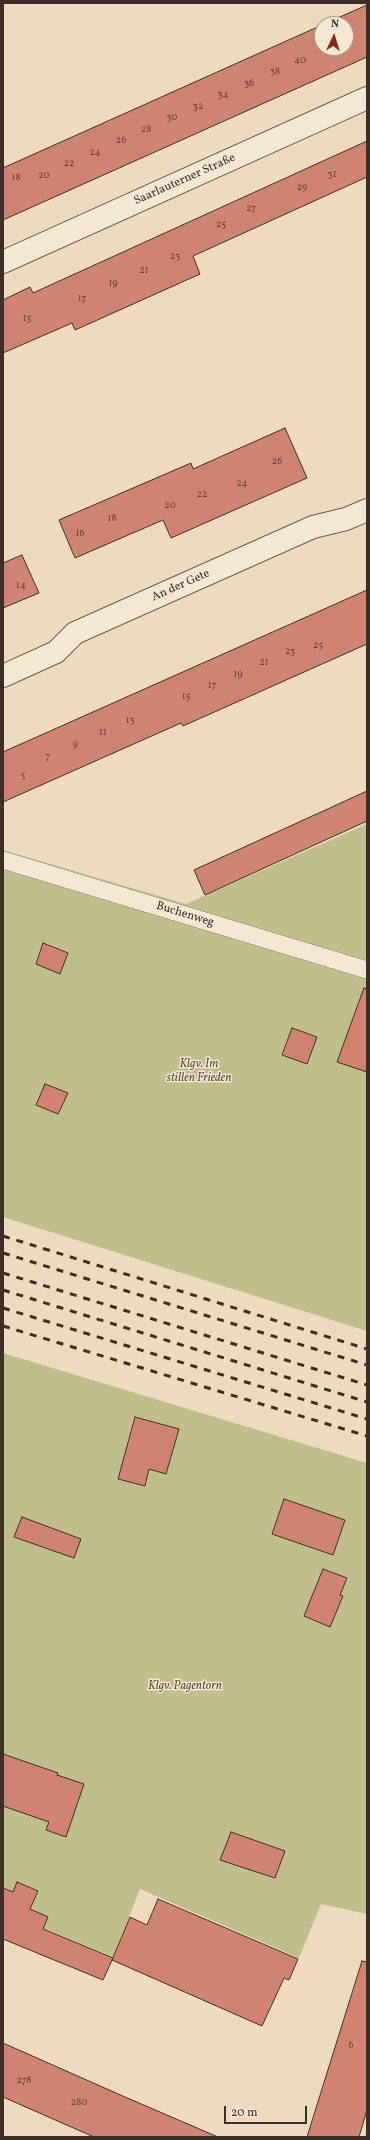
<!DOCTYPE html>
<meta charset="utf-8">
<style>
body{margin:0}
#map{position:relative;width:370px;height:2140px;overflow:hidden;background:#eedbbf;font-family:Vollkorn,serif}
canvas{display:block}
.frame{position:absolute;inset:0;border:4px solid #3f2e28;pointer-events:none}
.north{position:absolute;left:314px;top:16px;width:40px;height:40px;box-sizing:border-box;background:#f4e8d5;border:1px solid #ac9e90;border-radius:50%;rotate:4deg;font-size:11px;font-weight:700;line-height:16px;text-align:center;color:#3f2e28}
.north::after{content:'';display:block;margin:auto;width:14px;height:18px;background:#8f2418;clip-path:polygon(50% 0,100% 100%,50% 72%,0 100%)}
.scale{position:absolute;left:224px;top:2106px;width:83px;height:18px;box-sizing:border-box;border:2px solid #3f2e28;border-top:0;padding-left:5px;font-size:12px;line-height:14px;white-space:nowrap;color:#3f2e28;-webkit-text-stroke:3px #f4e8d5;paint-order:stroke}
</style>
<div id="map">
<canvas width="370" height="2140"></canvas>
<div class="frame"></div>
<div class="north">N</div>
<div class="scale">20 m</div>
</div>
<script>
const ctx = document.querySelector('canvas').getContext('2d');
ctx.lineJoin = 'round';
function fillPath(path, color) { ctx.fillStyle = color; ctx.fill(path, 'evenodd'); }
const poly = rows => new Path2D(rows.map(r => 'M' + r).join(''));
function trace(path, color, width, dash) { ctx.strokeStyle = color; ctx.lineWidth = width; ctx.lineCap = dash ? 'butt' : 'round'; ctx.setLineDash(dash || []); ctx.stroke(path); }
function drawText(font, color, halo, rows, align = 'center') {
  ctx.font = font + ' Vollkorn,serif'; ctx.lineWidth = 3; ctx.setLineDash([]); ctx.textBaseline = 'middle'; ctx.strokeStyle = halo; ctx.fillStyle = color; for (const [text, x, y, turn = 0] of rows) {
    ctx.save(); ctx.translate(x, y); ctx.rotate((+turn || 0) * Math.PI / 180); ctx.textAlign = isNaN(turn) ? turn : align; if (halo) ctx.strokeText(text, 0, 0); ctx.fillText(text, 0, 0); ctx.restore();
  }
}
const green = poly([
 [367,824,367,1331,3,1217,3,850,186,904],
 [3,1353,367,1463,367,1914,321,1904,299,1958,140,1889,113,1957,3,1912]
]);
const building = poly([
 [367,5,367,57,3,220,3,168,322,25,322,48,346,48,346,24,324,24,367,5],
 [367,141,367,177,193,256,200,274,75,330,72,323,3,353,3,300,30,287,33,293,367,141],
 [285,428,307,478,171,538,163,520,75,558,59,520,191,463,193,469,285,428],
 [22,555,39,593,3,608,3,563,22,555],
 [367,590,367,644,183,726,181,723,3,802,3,752,367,590],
 [367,791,367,821,205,895,194,870,367,791],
 [43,943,68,953,60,974,36,964,43,943],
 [364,988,367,989,367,1072,337,1062,364,988],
 [292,1028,317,1037,307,1064,282,1055,292,1028],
 [45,1084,68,1093,58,1114,36,1105,45,1084],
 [135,1417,179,1429,166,1474,149,1469,145,1486,118,1479,135,1417],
 [284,1499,345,1520,333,1555,272,1534,284,1499],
 [22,1517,81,1539,74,1558,14,1537,22,1517],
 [323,1569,347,1578,340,1595,343,1596,330,1627,304,1616,323,1569],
 [3,1754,58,1773,57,1775,84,1784,66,1837,46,1830,49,1822,3,1806,3,1754],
 [231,1832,285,1851,275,1878,220,1860,231,1832],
 [17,1882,38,1891,30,1909,48,1917,43,1929,113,1958,103,1980,3,1939,3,1888,13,1892,17,1882],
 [158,1899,298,1959,289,1980,284,1978,262,2026,112,1960,130,1917,147,1925,158,1899],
 [362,1961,367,1962,367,2110,359,2137,307,2137,362,1961],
 [3,2043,125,2097,218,2137,94,2137,3,2097,3,2043]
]);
const service = poly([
 [3,860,367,970]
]);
const minor = poly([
 [3,262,367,98],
 [3,676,56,652,75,633,313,527,346,519,367,510]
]);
const rail = poly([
 [3,1236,367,1349],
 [3,1253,367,1365],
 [3,1273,367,1385],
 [3,1290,367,1402],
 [3,1308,367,1419],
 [3,1326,367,1436]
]);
const numberNames = [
 ["40",300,61],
 ["38",275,72],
 ["36",249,84],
 ["34",223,95],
 ["32",198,107],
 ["30",172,118],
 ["28",146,130],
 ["26",121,141],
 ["24",95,153],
 ["22",69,164],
 ["31",332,175],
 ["20",44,176],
 ["18",16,178],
 ["29",302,188],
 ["27",251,209],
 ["25",221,225],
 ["23",175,257],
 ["21",144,271],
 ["19",113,284],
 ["17",82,299],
 ["15",27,319],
 ["26",277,462],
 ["24",242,484],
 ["22",202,495],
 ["20",170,506],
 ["18",112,519],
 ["16",80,534],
 ["14",21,586],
 ["25",318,646],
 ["23",290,652],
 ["21",264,663],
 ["19",238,675],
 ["17",212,686],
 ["15",186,697],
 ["13",130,721],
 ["11",103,733],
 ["9",75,745],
 ["7",48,757],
 ["5",23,776],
 ["6",351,2046],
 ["278",24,2081],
 ["280",79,2103]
];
const streetNames = [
 ["Saarlauterner Straße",185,180,-24],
 ["An der Gete",181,586,-24],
 ["Buchenweg",185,915,17]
];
const parkNames = [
 ["Klgv. Im",199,1065],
 ["stillen Frieden",199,1079],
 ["Klgv. Pagentorn",185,1687]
];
fillPath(green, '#c0be8d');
fillPath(building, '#d08372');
trace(building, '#3f2e28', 1);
trace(service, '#6b594e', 18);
trace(minor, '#6b594e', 24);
trace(service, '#f4e8d5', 17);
trace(minor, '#f4e8d5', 22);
trace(rail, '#3f2e28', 3, [7, 7]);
drawText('10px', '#63433a', null, numberNames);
drawText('12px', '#3f2e28', '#f4e8d5', streetNames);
drawText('italic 12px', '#594b3c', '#f4e8d5', parkNames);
</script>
